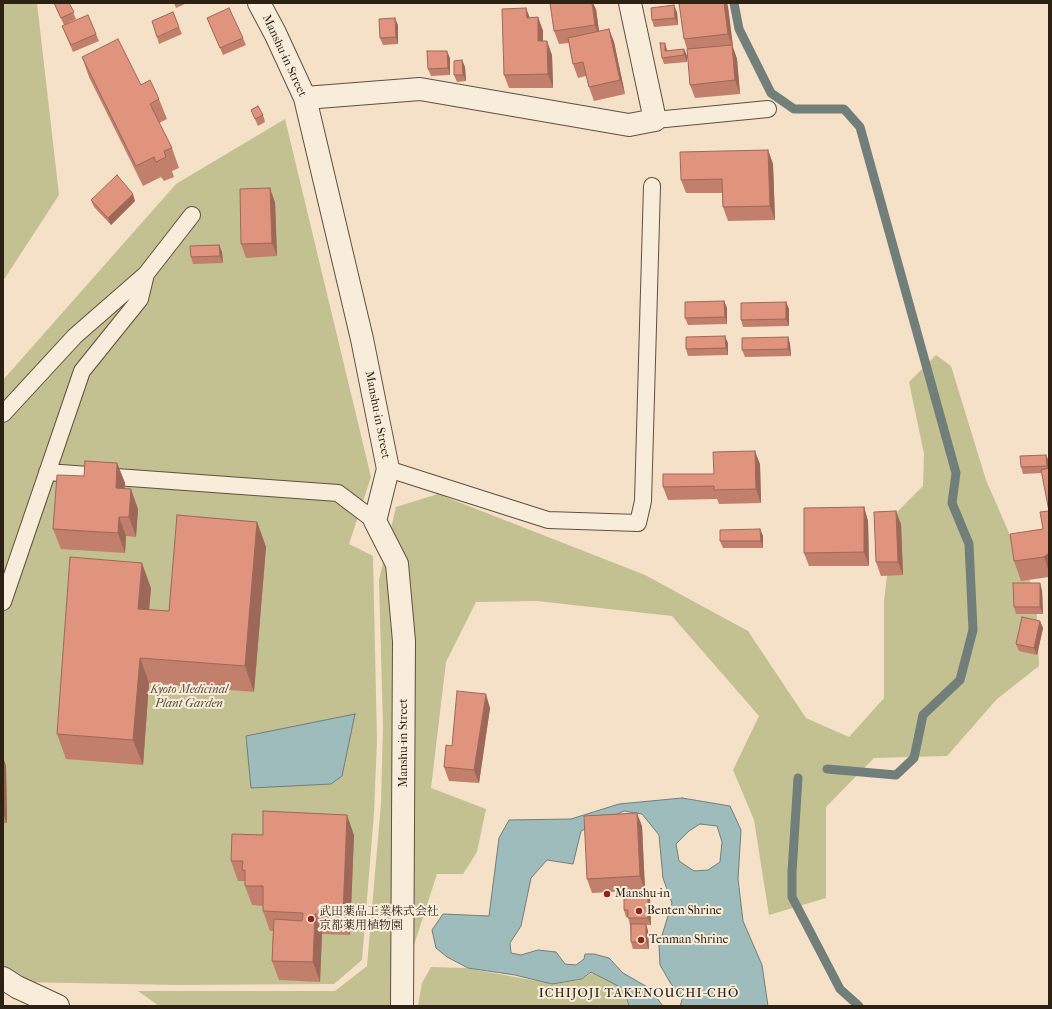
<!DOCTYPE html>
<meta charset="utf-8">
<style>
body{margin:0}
#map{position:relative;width:1052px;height:1009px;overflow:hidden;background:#f5e1c7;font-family:"IM FELL French Canon",serif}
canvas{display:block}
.frame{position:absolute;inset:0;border:4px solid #2d2114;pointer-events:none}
</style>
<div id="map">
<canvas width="1052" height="1009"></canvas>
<div class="frame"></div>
</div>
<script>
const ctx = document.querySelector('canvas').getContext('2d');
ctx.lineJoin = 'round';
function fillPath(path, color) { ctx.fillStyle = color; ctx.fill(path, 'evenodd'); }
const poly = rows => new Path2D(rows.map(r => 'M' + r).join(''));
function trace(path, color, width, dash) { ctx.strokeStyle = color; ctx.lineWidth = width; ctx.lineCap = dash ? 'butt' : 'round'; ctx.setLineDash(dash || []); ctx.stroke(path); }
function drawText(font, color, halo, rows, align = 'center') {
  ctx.font = font + ' "IM FELL French Canon","Noto Serif JP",serif'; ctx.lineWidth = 4; ctx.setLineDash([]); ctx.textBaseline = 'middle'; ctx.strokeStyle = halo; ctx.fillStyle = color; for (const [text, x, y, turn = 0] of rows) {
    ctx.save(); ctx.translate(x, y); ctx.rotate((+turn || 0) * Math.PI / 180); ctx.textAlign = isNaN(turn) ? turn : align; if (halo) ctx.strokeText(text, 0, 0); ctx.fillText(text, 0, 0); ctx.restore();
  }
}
const green = poly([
 [3,3,37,3,59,195,3,281],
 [285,119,371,477,349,544,373,556,377,741,374,813,362,960,334,984,177,985,20,982,3,970,3,380,176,184],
 [936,355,951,366,986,480,1036,595,1039,666,997,699,947,756,874,758,826,807,826,898,769,915,754,820,733,770,759,716,672,616,537,601,476,602,446,662,431,788,486,809,477,852,463,874,437,874,415,942,392,1006,159,1006,138,991,335,991,367,966,381,803,383,727,379,580,396,507,438,494,645,575,748,631,806,718,849,737,884,698,884,601,894,515,923,486,924,454,909,382],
 [431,967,466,968,553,984,581,980,592,973,624,988,628,1006,418,1006,422,983]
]);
const water = poly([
 [355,714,342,776,331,784,251,788,246,736,355,714],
 [682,798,730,806,741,830,738,879,743,921,762,965,768,1006,680,1006,683,997,671,984,660,965,659,945,672,903,663,878,659,835,642,814,624,811,581,831,573,864,547,860,531,878,521,926,510,943,511,953,521,955,538,950,556,952,565,964,576,965,584,959,585,954,594,954,609,958,623,973,649,988,663,1006,629,1006,624,989,591,972,582,979,552,984,515,975,468,968,447,957,436,948,432,930,443,914,489,916,499,838,509,820,571,819,619,804,682,798],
 [700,824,717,826,722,842,720,862,708,870,694,871,679,861,676,844,689,831,700,824]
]);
const stream = poly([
 [734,3,739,29,771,93,794,109,844,109,860,127,956,473,952,503,969,544,973,630,960,680,923,715,914,758,896,775,827,769],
 [798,778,792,872,792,897,840,989,859,1006]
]);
const lane = poly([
 [655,120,768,109],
 [3,414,75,336,146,274],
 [388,469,548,520,638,523,643,501,652,186],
 [47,472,338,493,375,521],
 [3,602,82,371,140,299,146,274,192,215]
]);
const street = poly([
 [259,3,275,33,305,98,362,339,388,469,375,521,397,564,404,641,402,1006],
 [305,98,420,89,629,125,655,120,630,3],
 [3,978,17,987,58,1006]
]);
const wall = poly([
 [54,3,69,3,76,19,64,25],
 [174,3,187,3,176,8],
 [679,3,727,3,728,7,733,47,737,59,740,94,695,98,690,85,687,49,684,39],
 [526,8,530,18,538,17,543,31,543,41,552,55,553,88,509,88,504,75],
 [596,9,599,31,609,29,614,42,625,94,594,101,589,87,586,76,578,78,573,64,569,43,559,44,554,31],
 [677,12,678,25,654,27,652,20],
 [207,18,243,38,246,45,223,55],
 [398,25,398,44,383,45,380,38],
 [62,26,96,34,99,41,73,52],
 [179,27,182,34,159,44,157,37],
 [684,49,687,56,687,62,664,64,662,58,667,51],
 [82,57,141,85,159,99,167,119,159,123,172,148,179,168,172,171,174,177,164,181,161,177,143,186,89,77],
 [450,58,450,75,431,76,428,69],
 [462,60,465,67,466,81,457,82,454,75],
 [251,110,263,115,265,122,258,126],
 [768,150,773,164,775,220,728,221,723,207,722,193,686,193,681,180],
 [91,200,135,201,111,225,94,207],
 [275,202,277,256,246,258,241,244],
 [219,245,222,252,223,263,193,264,191,257],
 [724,301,727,308,727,324,688,325,685,318],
 [786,302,789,309,789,326,743,327,741,320],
 [788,337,790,344,791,356,745,357,742,350],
 [728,343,728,355,688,356,686,349],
 [1046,455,1049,462,1049,511,1042,473,1023,474,1021,467],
 [117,463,125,483,124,489,138,509,136,537,126,536,125,553,61,549,53,529,84,476],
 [760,464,761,503,719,504,717,499,668,500,663,487,714,474],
 [864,507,868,521,869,566,809,566,804,553],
 [1049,511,1049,577,1021,581,1014,561,1043,529],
 [257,522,266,547,254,692,149,683,143,765,66,759,57,734,151,588,149,610,169,611],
 [901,524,903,575,881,576,876,562],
 [760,529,763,536,763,548,723,548,720,541],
 [1042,590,1043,614,1016,614,1014,607],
 [1040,621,1043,628,1037,655,1019,651,1016,644],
 [490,708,479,783,449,781,444,767,452,746],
 [3,757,6,766,7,823,3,823],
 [642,826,645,890,592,893,587,879],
 [263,835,354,835,350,935,322,934,320,982,279,980,272,961,273,931,270,931,263,911,263,906,252,905,245,886,245,881,238,881,231,861],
 [650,898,651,925,646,925,648,931,649,949,633,949,631,942,630,925,628,917,626,917,624,910]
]);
const shadedWall = poly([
 [592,3,593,3,596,9,600,39,595,25],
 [724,3,727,3,728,7,733,47,728,34],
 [674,5,677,12,678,25,675,18],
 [526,8,531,22,527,18],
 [538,17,543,31,543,55,538,41],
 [395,18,398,25,398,44,396,37],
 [609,29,614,42,625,94,620,80],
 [547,41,552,55,553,88,548,74],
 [665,43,667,50,668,58,665,51],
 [732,45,737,59,740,94,735,80],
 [684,49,687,56,687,62,684,55],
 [447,51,450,58,450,75,448,68],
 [462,60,465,67,466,81,463,75],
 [768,150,773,164,775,220,770,206],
 [270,188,275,202,277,256,272,243],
 [133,194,135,201,111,225,108,218],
 [219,245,222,252,223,263,220,256],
 [724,301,727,308,727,324,725,317],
 [786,302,789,309,789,326,786,319],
 [725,336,728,343,728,355,726,348],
 [788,337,790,344,791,356,788,349],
 [755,451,760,464,761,503,756,489],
 [1046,455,1049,462,1049,472,1047,466],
 [117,463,125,483,123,508,116,488],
 [131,489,138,509,136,537,129,517],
 [864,507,868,521,869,566,864,552],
 [896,511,901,524,903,575,898,562],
 [119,517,126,536,125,553,118,533],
 [257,522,266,547,254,692,245,666],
 [760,529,763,536,763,548,761,541],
 [1049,553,1049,572,1044,557],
 [142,563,151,588,147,634,138,609],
 [1040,583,1042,590,1043,614,1040,607],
 [1040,621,1043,628,1037,655,1034,648],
 [140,658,149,683,143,765,133,740],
 [486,694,490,708,479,783,474,770],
 [3,757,6,766,7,823,3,813],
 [637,813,642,826,645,890,640,876],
 [347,815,354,835,350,935,343,915],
 [648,891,650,898,651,925,648,918],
 [315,914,322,934,320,982,313,962],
 [646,924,648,931,649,949,646,942]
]);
const building = poly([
 [54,3,69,3,74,12,61,18,54,3],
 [550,3,592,3,595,25,554,31,550,3],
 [679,3,724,3,728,34,684,39,679,3],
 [674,5,675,18,652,20,651,8,674,5],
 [229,8,243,38,220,48,207,18,229,8],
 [526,8,527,18,538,17,538,41,547,41,548,74,504,75,502,9,526,8],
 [173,12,179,27,157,37,152,21,173,12],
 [88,15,96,34,71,45,62,26,88,15],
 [395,18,396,37,380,38,379,19,395,18],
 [609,29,620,80,589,87,583,62,573,64,568,38,609,29],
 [118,39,141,85,150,80,159,99,150,104,172,148,164,151,166,157,156,162,154,157,136,166,82,57,118,39],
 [660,43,665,43,665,51,684,49,684,55,662,58,660,43],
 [732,45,735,80,690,85,687,49,732,45],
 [427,51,447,51,448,68,428,69,427,51],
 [462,60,463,75,454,75,454,61,462,60],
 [258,106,263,115,255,119,251,110,258,106],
 [768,150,770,206,723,207,722,179,681,180,680,152,768,150],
 [117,175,133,194,108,218,91,200,117,175],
 [270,188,272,243,241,244,240,189,270,188],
 [219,245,220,256,191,257,190,246,219,245],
 [724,301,725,317,685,318,685,302,724,301],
 [786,302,786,319,741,320,741,303,786,302],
 [725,336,726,348,686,349,686,337,725,336],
 [788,337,788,349,742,350,742,338,788,337],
 [755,451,756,489,714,490,714,486,663,487,663,474,714,474,713,452,755,451],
 [1046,455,1047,466,1021,467,1020,456,1046,455],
 [85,461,117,463,116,488,131,489,129,517,119,517,118,533,53,529,57,475,84,476,85,461],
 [1049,468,1049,511,1041,470,1049,468],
 [864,507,864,552,804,553,804,508,864,507],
 [896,511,898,562,876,562,874,512,896,511],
 [1049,511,1049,553,1044,557,1014,561,1010,534,1043,529,1040,512,1049,511],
 [177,515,257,522,245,666,140,658,133,740,57,734,70,557,142,563,138,609,169,611,177,515],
 [760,529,761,541,720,541,720,530,760,529],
 [1013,583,1040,583,1040,607,1014,607,1013,583],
 [1022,617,1040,621,1034,648,1016,644,1022,617],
 [457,691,486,694,474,770,444,767,446,745,452,746,457,691],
 [263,811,347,815,343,915,315,914,313,962,272,961,274,919,302,921,303,913,263,911,263,886,245,886,245,870,242,870,243,861,231,861,232,834,263,835,263,811],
 [637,813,640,876,587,879,584,816,637,813],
 [627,891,648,891,648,918,628,918,628,910,624,910,624,899,627,899,627,891],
 [631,924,646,924,646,942,631,942,631,924]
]);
const markers = [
 [607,894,4,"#8f2418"],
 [639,911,4,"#8f2418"],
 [311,919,4,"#8f2418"],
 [641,940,4,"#8f2418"]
];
const streetNames = [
 ["Manshu-in Street",284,56,65],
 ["Manshu-in Street",377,415,79],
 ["Manshu-in Street",404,743,-90]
];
const parkNames = [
 ["Kyoto Medicinal",189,690],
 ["Plant Garden",189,704]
];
const poiNames = [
 ["Manshu-in",615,894],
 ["Benten Shrine",647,911],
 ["武田薬品工業株式会社",319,912],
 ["京都薬用植物園",319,926],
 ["Tenman Shrine",649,940]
];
const neighbourhoodNames = [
 ["ICHIJOJI TAKENOUCHI-CHŌ",639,994]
];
fillPath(green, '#c3c191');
fillPath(water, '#9fbcbd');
trace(water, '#717e79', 1);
trace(stream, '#717e79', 9);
trace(lane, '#5f5141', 18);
trace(street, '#5f5141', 24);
trace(lane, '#f8ecdb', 16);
trace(street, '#f8ecdb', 22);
fillPath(wall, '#c17f6c');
fillPath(shadedWall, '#9d6858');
fillPath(building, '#e0947e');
trace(building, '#9d6858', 1);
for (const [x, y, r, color] of markers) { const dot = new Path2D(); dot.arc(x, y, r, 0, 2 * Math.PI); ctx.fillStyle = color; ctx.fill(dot); trace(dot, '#f8ecdb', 1.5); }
drawText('12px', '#2d2114', '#f8ecdb', streetNames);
drawText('italic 12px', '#5a513a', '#f8ecdb', parkNames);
drawText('12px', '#2d2114', '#f8ecdb', poiNames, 'left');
ctx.letterSpacing = '1px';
drawText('13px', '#2d2114', '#f8ecdb', neighbourhoodNames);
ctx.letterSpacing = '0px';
</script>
